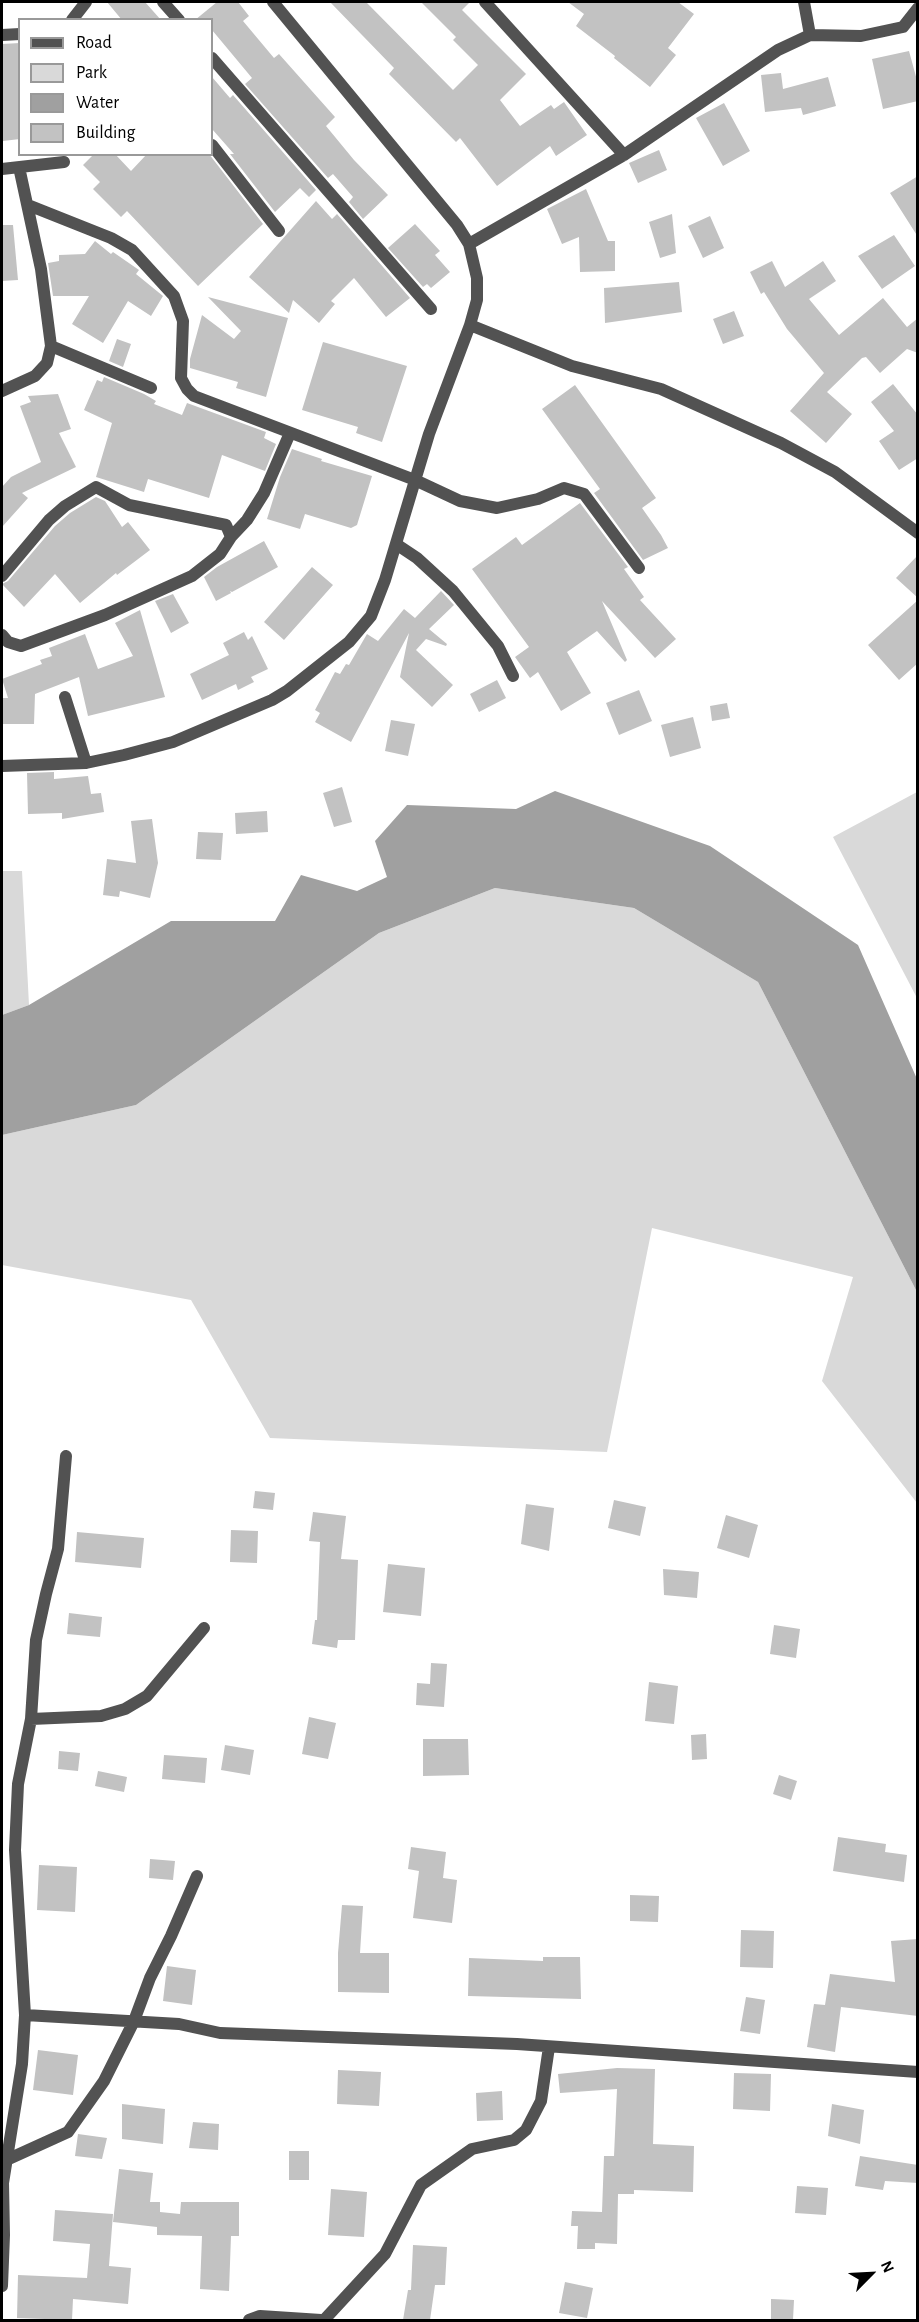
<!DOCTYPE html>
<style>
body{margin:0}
#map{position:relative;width:919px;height:2322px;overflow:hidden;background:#fff;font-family:"Alegreya Sans",sans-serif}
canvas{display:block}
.frame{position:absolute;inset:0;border:3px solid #000;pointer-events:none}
.legend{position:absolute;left:18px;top:18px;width:195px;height:138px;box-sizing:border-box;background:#fff;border:2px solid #999;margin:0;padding:8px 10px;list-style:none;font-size:18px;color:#000}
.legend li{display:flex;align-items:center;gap:12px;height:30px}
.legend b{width:30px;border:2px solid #999}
.north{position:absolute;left:841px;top:2244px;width:60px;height:60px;-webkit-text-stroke:4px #fff;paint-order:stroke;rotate:66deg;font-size:16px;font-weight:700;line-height:24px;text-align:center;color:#000}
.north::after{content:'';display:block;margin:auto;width:21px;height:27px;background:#000;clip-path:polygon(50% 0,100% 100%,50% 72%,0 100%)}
</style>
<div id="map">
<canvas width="919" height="2322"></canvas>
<div class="frame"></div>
<ul class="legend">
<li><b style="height:8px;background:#525252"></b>Road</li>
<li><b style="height:16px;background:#d9d9d9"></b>Park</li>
<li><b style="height:16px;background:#a0a0a0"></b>Water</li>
<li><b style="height:16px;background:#c2c2c2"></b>Building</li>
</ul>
<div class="north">N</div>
</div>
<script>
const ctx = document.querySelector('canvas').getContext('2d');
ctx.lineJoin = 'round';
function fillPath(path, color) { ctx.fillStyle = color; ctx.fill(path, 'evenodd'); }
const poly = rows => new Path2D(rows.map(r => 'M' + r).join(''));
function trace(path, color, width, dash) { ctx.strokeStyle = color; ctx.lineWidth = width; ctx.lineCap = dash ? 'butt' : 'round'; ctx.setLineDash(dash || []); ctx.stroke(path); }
const green = poly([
 [917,792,917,998,833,837],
 [2,871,22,871,29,1005,2,1015],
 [495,888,634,908,758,982,917,1292,917,1503,822,1381,853,1277,652,1228,607,1452,270,1438,191,1300,2,1265,2,1135,136,1105,379,933]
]);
const water = poly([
 [555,791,710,846,858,945,917,1079,917,1292,758,982,634,908,495,888,379,933,136,1105,2,1135,2,1015,29,1005,171,921,275,921,301,875,357,891,387,877,375,841,407,805,516,809]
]);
const building = poly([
 [107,2,145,2,161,20,122,20],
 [217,2,238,2,249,16,243,21,274,58,279,54,335,117,326,126,354,160,388,195,363,219,349,202,353,197,333,174,328,178,245,84,252,78,212,30,212,20,195,20],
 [330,2,366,2,453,90,478,65,453,40,456,37,421,2,470,2,462,10,526,74,500,100,520,126,551,105,554,109,564,102,587,135,556,156,550,146,497,186,460,138,456,142,389,74,394,68],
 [568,2,678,2,694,14,668,48,676,55,650,87,614,58,615,56,576,26,584,14],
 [20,43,20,139,3,141,2,44],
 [909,51,918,84,918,101,883,109,872,59],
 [781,73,783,89,828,77,836,106,803,115,801,108,765,112,761,75],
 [212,77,230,98,233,95,316,190,309,197,300,188,275,212,230,154,234,154,212,129],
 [724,103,750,151,723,166,696,118],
 [659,150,667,170,638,183,629,163],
 [94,154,115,154,131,171,147,154,209,154,263,224,198,286,127,211,121,217,93,189,100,182,83,165],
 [918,176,918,237,890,193],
 [586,189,608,241,615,241,615,271,580,272,579,237,562,244,547,209],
 [316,201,332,219,337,214,410,298,386,317,354,278,331,301,335,304,319,323,293,300,289,313,249,277],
 [672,214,676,253,660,258,649,222],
 [710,216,724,248,703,258,688,226],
 [415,224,440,251,435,255,450,272,431,288,427,284,423,287,388,248],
 [2,225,13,225,18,280,2,281],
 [894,235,915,266,882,289,858,256],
 [95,241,111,254,113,252,139,270,136,274,163,296,151,316,128,301,103,343,72,324,89,296,53,296,48,263,59,261,59,255,85,254],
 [772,261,785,287,823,261,836,281,809,299,839,335,883,298,907,327,918,318,918,353,907,349,880,373,866,357,862,358,827,392,852,414,826,443,790,411,824,373,787,329,764,292,761,294,750,272],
 [679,282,682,312,605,323,604,288],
 [208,297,288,318,266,397,236,388,238,382,190,368,190,359,202,315,234,339,241,331],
 [734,311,744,336,723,344,713,319],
 [117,339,131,344,123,367,109,361],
 [323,342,407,366,382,442,356,433,358,427,302,410],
 [104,377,144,394,156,401,154,404,182,415,187,403,266,432,264,438,276,444,265,471,222,455,209,498,148,479,144,492,96,477,112,423,84,410,97,380,102,382],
 [893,384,918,415,918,458,899,470,879,441,894,431,871,402],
 [575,385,656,498,642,508,661,535,668,548,643,560,594,493,600,489,542,409],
 [58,394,71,429,59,433,76,467,22,493,28,498,2,527,2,487,11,477,41,462,20,406,31,402,28,396],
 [292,449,322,459,321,461,372,476,357,525,351,528,305,514,300,529,267,519,280,477],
 [96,497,105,501,122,527,128,522,150,550,117,575,116,573,80,603,55,574,24,607,2,584,8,581,55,526,70,513],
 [580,503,628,567,624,569,644,597,640,600,676,639,655,658,602,601,627,660,625,662,597,631,567,652,591,693,561,711,538,672,530,678,515,657,529,647,472,569,516,537,522,545],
 [264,541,278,567,232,592,230,591,231,593,216,601,204,577,217,567],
 [918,555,918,598,896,578],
 [312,567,333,585,284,640,264,622],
 [441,591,454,605,429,629,447,644,446,646,426,639,416,650,453,685,432,707,400,677,409,633,351,742,315,722,320,713,315,710,335,672,340,674,346,664,349,665,367,634,378,641,404,609,415,618],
 [173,594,189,623,171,633,155,601],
 [918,600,918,663,899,680,868,645],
 [140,610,165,697,88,716,79,677,35,694,34,724,2,724,2,698,8,698,2,679,42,664,40,660,52,656,49,648,85,634,98,669,133,656,115,623],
 [244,632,248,640,252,636,268,669,251,677,254,682,238,690,236,684,202,700,190,674,229,655,223,643],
 [497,680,506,698,479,712,470,694],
 [639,690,652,721,619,735,606,703],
 [727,703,730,718,712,721,710,706],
 [693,717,701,748,670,757,661,725],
 [391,720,415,724,408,756,385,751],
 [54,772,54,779,88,776,91,794,101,793,104,812,62,819,62,813,28,814,27,773],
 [342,787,352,822,334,827,323,793],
 [267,811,268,832,236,834,235,813],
 [152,819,158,863,150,898,120,891,119,897,103,895,107,859,136,863,131,821],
 [198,832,223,833,221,860,196,859],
 [255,1491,275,1493,273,1510,253,1508],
 [614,1500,646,1507,640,1536,608,1528],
 [526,1504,554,1508,549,1551,521,1544],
 [313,1512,346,1516,341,1559,358,1560,355,1640,338,1640,337,1648,312,1644,315,1620,317,1620,320,1542,309,1541],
 [726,1515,758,1525,749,1558,717,1548],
 [231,1530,258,1531,257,1563,230,1562],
 [77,1532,144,1538,141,1568,75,1562],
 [388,1564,425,1568,421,1616,383,1612],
 [663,1569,699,1572,697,1598,664,1595],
 [69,1613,102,1617,100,1637,67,1634],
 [774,1625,800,1629,796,1658,770,1654],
 [431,1663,447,1664,444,1707,416,1705,417,1683,430,1684],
 [649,1682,678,1686,674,1724,645,1721],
 [309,1717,336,1723,328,1759,302,1754],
 [706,1734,707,1759,692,1760,691,1735],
 [423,1739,468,1739,469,1775,423,1776],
 [225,1745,254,1750,250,1775,221,1770],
 [59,1751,80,1753,78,1771,58,1769],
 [164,1755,207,1758,205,1783,162,1779],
 [98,1771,127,1777,124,1792,95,1786],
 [779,1775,797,1781,791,1800,773,1794],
 [838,1837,886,1844,885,1852,907,1855,904,1882,833,1871],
 [411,1847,446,1852,443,1878,457,1880,452,1923,413,1918,419,1871,408,1869],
 [150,1859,175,1861,173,1880,149,1878],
 [39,1865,77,1867,75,1912,37,1910],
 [630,1895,659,1896,658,1922,630,1921],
 [342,1905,363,1906,360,1953,389,1953,389,1993,338,1992,338,1953],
 [741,1930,774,1931,773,1968,740,1967],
 [918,1939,918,2016,841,2007,835,2052,807,2047,814,2004,825,2005,830,1974,895,1982,891,1941],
 [543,1957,580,1957,581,1999,468,1996,469,1958,543,1961],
 [167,1966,196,1970,192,2005,163,2001],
 [746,1997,765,2000,760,2034,740,2031],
 [38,2050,78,2055,73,2095,33,2090],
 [617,2068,655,2069,653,2144,694,2146,693,2192,634,2190,634,2194,618,2194,617,2244,595,2243,595,2249,577,2249,578,2226,571,2226,572,2211,602,2212,604,2156,614,2156,617,2089,560,2093,558,2074],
 [338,2070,381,2072,379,2106,337,2104],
 [734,2073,771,2074,770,2111,733,2109],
 [502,2091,503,2120,477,2121,476,2093],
 [122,2104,165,2109,163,2144,122,2139],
 [832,2104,864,2110,860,2144,828,2136],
 [193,2122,219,2124,218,2150,189,2148],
 [78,2134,107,2138,102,2159,75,2156],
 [289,2151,309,2151,309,2180,289,2180],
 [860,2156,918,2165,918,2183,885,2181,883,2190,855,2186],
 [119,2169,153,2173,150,2202,160,2202,160,2212,180,2214,181,2202,239,2202,239,2236,231,2236,229,2291,200,2289,202,2236,157,2235,157,2227,113,2222],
 [797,2186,828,2188,826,2215,795,2213],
 [331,2189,367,2192,364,2237,328,2235],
 [55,2210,113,2214,109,2266,131,2268,128,2304,73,2299,72,2320,17,2318,18,2275,87,2278,90,2244,53,2241],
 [413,2245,447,2247,445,2285,435,2285,430,2320,403,2320,408,2290,411,2290],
 [565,2282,593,2288,587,2318,559,2313],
 [771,2299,794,2300,793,2320,771,2320]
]);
const minor = poly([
 [163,2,179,20],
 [485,2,624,155],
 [804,2,810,35],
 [72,20,86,2],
 [2,35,20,34],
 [212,58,431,309],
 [212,145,279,231],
 [2,169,64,162],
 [28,205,111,238,132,250,174,296,183,321,181,378,187,389,194,396,415,480,460,501,497,508,538,499,564,488,584,494,639,568],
 [469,244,624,155,778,50,810,35,861,36,903,27,918,8],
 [470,325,572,366,661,389,781,443,835,472,918,533],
 [51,346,151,388],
 [2,391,35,376,47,363,51,346,41,269,19,167],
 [231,537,247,520,264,493,290,433],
 [396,544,417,558,453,591,498,646,513,676],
 [2,576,49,520,65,506,96,487,129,505,226,525,231,537,220,554,192,576,105,615,21,646,8,642,2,635],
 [65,697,86,763],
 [2,766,86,763,124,755,173,742,272,700,287,691,349,642,371,616,385,580,429,434,470,325,477,300,477,278,469,244,457,225,273,2],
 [31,1719,101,1716,125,1709,147,1696,204,1628],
 [25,2015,179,2024,220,2033,517,2044,918,2072],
 [2,2162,68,2132,104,2081,134,2021,150,1978,171,1936,197,1876],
 [2,2286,4,2235,3,2183,22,2064,25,2015,15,1850,18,1784,31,1719,36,1640,46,1594,58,1549,66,1456],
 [249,2320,260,2316,321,2320],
 [324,2320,385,2254,421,2185,472,2149,514,2140,526,2130,541,2101,549,2047]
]);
fillPath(green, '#d9d9d9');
fillPath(water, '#a0a0a0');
fillPath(building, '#c2c2c2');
trace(minor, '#525252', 12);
</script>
